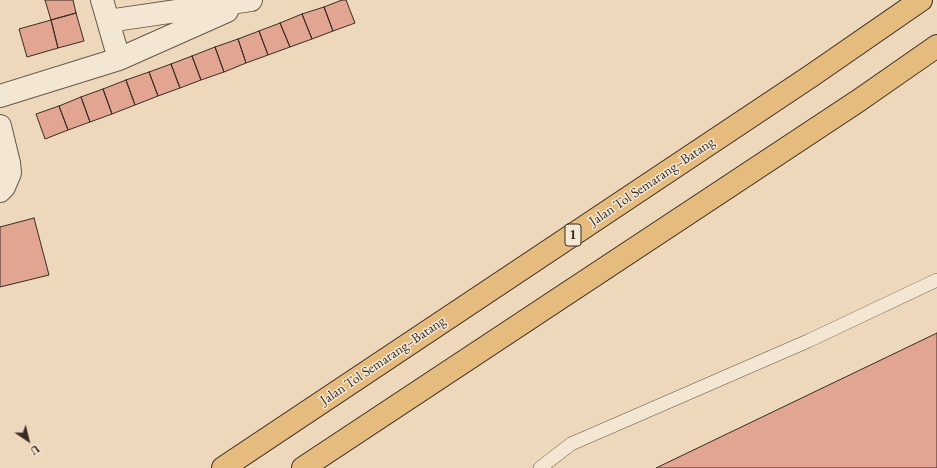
<!DOCTYPE html>
<meta charset="utf-8">
<style>
body{margin:0}
#map{position:relative;width:937px;height:468px;overflow:hidden;background:#edd8bb;font-family:"EB Garamond",serif}
canvas{display:block}
.north{position:absolute;left:8px;top:420px;width:40px;height:40px;-webkit-text-stroke:3px #f3e6d3;paint-order:stroke;rotate:145deg;font-size:11px;font-weight:700;line-height:16px;text-align:center;color:#382c24}
.north::after{content:'';display:block;margin:auto;width:14px;height:18px;background:#382c24;clip-path:polygon(50% 0,100% 100%,50% 72%,0 100%)}
</style>
<div id="map">
<canvas width="937" height="468"></canvas>
<div class="north">U</div>
</div>
<script>
const ctx = document.querySelector('canvas').getContext('2d');
ctx.lineJoin = 'round';
function fillPath(path, color) { ctx.fillStyle = color; ctx.fill(path, 'evenodd'); }
const poly = rows => new Path2D(rows.map(r => 'M' + r).join(''));
function trace(path, color, width, dash) { ctx.strokeStyle = color; ctx.lineWidth = width; ctx.lineCap = dash ? 'butt' : 'round'; ctx.setLineDash(dash || []); ctx.stroke(path); }
function drawText(font, color, halo, rows, align = 'center') {
  ctx.font = font + ' "EB Garamond",serif'; ctx.lineWidth = 3; ctx.setLineDash([]); ctx.textBaseline = 'middle'; ctx.strokeStyle = halo; ctx.fillStyle = color; for (const [text, x, y, turn = 0] of rows) {
    ctx.save(); ctx.translate(x, y); ctx.rotate((+turn || 0) * Math.PI / 180); ctx.textAlign = isNaN(turn) ? turn : align; if (halo) ctx.strokeText(text, 0, 0); ctx.fillText(text, 0, 0); ctx.restore();
  }
}
const building = poly([
 [45,0,73,0,76,13,51,20,45,0],
 [342,0,346,0,355,23,333,31,324,7,342,0],
 [324,7,333,31,312,39,302,14,324,7],
 [76,13,84,41,58,48,51,20,76,13],
 [302,14,312,39,290,47,280,23,302,14],
 [51,20,58,48,27,57,19,29,51,20],
 [280,23,290,47,268,55,259,31,280,23],
 [259,31,268,55,246,63,238,39,259,31],
 [238,39,246,63,224,72,215,47,238,39],
 [215,47,224,72,201,80,192,56,215,47],
 [192,56,201,80,180,88,171,64,192,56],
 [171,64,180,88,158,96,149,72,171,64],
 [149,72,158,96,135,105,126,80,149,72],
 [126,80,135,105,112,114,103,89,126,80],
 [103,89,112,114,90,122,81,97,103,89],
 [81,97,90,122,68,130,59,106,81,97],
 [59,106,68,130,45,139,36,114,59,106],
 [34,218,49,275,0,287,0,227,34,218],
 [937,333,937,468,656,468,937,333]
]);
const service = poly([
 [540,468,571,444,808,341,937,280]
]);
const minor = poly([
 [108,21,251,0],
 [119,59,227,11],
 [0,96,119,59,102,0],
 [0,126,9,163,10,173,4,187,0,191]
]);
const motorway = poly([
 [223,468,811,76,921,0],
 [303,468,858,101,937,46]
]);
const shields = [
 [573,235,16]
];
const shieldNames = [
 ["1",573,235]
];
const streetNames = [
 ["Jalan Tol Semarang–Batang",652,182,-34],
 ["Jalan Tol Semarang–Batang",383,361,-34]
];
fillPath(building, '#e1a591');
trace(building, '#382c24', 1);
trace(service, '#65574a', 14);
trace(minor, '#65574a', 24);
trace(motorway, '#382c24', 24);
trace(service, '#f3e6d3', 13);
trace(minor, '#f3e6d3', 22);
trace(motorway, '#e6bc7e', 22);
for (const [x, y, w] of shields) { const box = new Path2D(); box.roundRect(x - w / 2, y - 11, w, 22, 3); ctx.fillStyle = '#f3e6d3'; ctx.fill(box); trace(box, '#382c24', 1); }
drawText('bold 13px', '#382c24', null, shieldNames);
drawText('14px', '#382c24', '#f3e6d3', streetNames);
</script>
